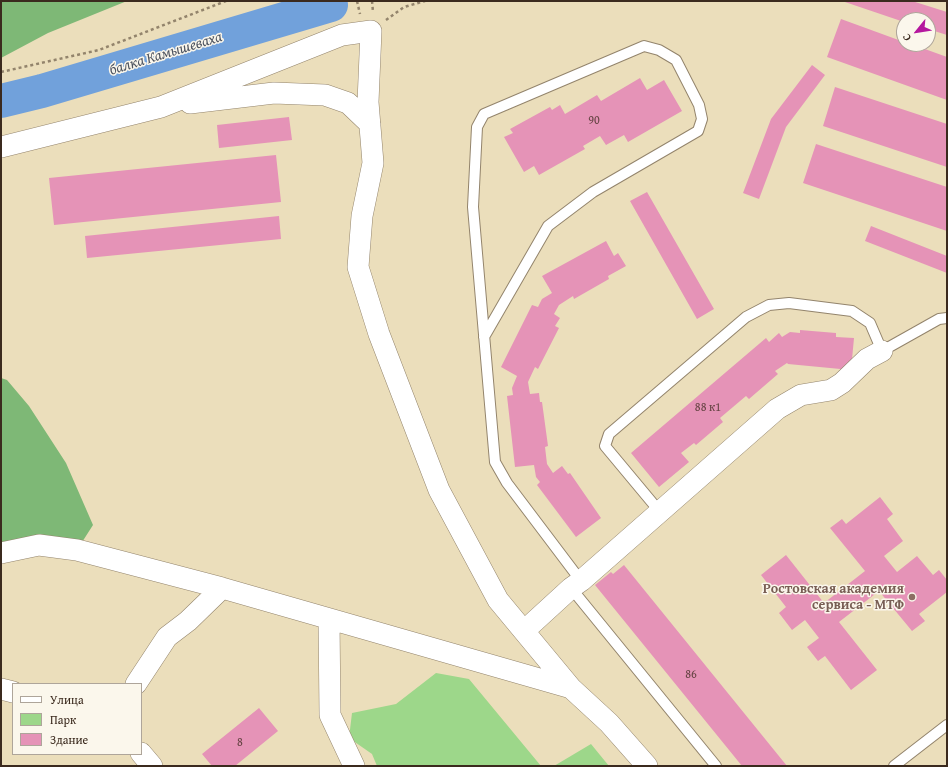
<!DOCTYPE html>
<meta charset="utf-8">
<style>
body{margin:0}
#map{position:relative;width:948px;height:767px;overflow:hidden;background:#ebdebb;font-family:"Gentium Book Plus",serif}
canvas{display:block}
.frame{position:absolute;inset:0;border:2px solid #3b2a1e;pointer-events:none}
.legend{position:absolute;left:12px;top:683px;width:130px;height:72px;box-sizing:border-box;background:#fbf7ec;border:1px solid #aea59a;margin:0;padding:5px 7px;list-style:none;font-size:12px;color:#3b2a1e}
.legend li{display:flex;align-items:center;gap:8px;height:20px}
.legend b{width:20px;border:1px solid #aea59a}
.north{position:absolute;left:896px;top:12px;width:40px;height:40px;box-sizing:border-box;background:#fbf7ec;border:1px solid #aea59a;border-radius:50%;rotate:240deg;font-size:11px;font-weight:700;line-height:16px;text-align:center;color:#3b2a1e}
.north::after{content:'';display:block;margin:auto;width:14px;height:18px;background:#b5179e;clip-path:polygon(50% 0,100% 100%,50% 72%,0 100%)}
</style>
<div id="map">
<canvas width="948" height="767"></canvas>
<div class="frame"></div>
<ul class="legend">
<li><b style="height:5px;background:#fff"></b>Улица</li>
<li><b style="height:11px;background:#9dd78a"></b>Парк</li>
<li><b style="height:11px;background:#e593b7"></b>Здание</li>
</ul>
<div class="north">С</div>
</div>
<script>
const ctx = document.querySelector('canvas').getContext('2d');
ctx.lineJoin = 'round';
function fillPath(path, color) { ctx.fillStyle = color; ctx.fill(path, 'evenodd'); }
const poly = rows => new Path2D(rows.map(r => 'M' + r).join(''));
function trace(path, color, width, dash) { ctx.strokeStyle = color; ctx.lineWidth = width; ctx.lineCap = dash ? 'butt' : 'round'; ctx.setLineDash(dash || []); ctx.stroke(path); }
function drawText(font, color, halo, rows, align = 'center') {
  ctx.font = font + ' "Gentium Book Plus",serif'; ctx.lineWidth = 3; ctx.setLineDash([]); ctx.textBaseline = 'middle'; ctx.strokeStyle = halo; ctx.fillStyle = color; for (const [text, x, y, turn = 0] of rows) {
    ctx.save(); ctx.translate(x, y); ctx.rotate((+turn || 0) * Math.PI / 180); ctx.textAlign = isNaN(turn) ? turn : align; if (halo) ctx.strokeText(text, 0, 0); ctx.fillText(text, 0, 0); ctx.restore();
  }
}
const green = poly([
 [436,673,469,679,541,766,377,766,372,754,349,738,352,713,396,704],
 [591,744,609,766,554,766]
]);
const forest = poly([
 [1,1,127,1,48,33,1,58],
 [1,378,7,380,29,406,66,463,93,525,77,550,1,553]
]);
const river = poly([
 [1,101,42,91,331,5]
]);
const building = poly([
 [842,1,912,1,947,12,947,35,928,29,928,20,904,20,904,22],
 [841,19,904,42,904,44,911,44,947,57,947,100,827,57],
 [812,65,825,75,786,127,759,199,743,193,771,119],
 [640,78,647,90,664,80,682,111,628,142,624,135,606,145,600,136,583,146,585,149,539,175,534,166,524,172,504,137,513,133,510,129,550,107,552,110,560,105,565,114,597,95,601,101],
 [835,87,947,124,947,167,823,126],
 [289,117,292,140,219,148,217,125],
 [816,144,947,187,947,231,803,183],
 [276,155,281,202,54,225,49,178],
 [647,192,714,309,697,319,630,201],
 [279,216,281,239,87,258,85,236],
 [871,226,947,256,947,273,865,241],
 [606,241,614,256,618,253,626,266,608,276,609,279,574,299,573,296,559,305,554,314,560,318,555,326,559,328,538,369,535,367,528,382,530,394,539,393,540,402,542,402,548,446,545,447,547,464,553,473,562,466,568,474,570,473,601,518,576,537,537,485,540,482,536,477,534,465,515,467,507,396,513,395,512,388,517,376,501,367,532,305,538,307,542,299,552,293,542,276],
 [800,330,836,333,836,337,854,338,851,370,788,364,787,363,775,371,778,374,749,399,746,396,720,418,723,422,696,445,694,443,681,453,689,462,659,487,631,453,766,338,769,342,779,333,782,337,790,332,800,333],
 [880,497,893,514,887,519,903,541,884,556,897,572,917,556,933,575,939,570,947,580,947,592,919,614,925,621,912,631,879,591,839,622,877,670,851,690,825,656,818,661,807,647,819,638,805,620,792,630,779,613,786,607,761,575,786,555,824,603,865,571,830,528,842,519,846,524],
 [624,565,787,766,742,766,595,585,611,572,613,574],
 [259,708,278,731,235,766,212,766,202,754]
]);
const path = poly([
 [357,1,360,14],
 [372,1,373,12],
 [386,20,404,7,425,1],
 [1,72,99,50,226,1]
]);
const service = poly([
 [484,337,548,226,593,192,698,131,702,119,699,105,676,60,659,50,644,46,484,114,477,127,473,207,495,462,507,483,581,581],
 [660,512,605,446,609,434,746,317,769,305,789,303,852,311,870,323,882,351,939,319,947,318],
 [571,588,716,766],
 [894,766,947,725]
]);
const minor = poly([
 [190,103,274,93,325,95,348,103,370,124],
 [1,147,161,107,342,35,371,31,368,102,373,163,362,216,358,267,379,334,439,490,498,600,571,688,609,723,647,766],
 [1,553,39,545,77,550,222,588,571,688],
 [329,619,330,715,354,766],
 [524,631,571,588,581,581,777,409,801,395,831,390,842,383,867,359,882,351],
 [136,684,167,637,188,621,222,588],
 [1,689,13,692],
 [141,753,152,766]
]);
const markers = [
 [912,597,4,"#8d6e63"]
];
const numberNames = [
 ["90",594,121],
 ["88 к1",708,408],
 ["86",691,675],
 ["8",240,743]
];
const educationNames = [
 ["Ростовская академия",904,589],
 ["сервиса - МТФ",904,605]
];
const waterNames = [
 ["балка Камышеваха",166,54,-17]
];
fillPath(green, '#9dd78a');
fillPath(forest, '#7eb876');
trace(river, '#71a1db', 34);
fillPath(building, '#e593b7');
trace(service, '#93846c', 12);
trace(minor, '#93846c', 22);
trace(path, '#93846c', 2.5, [3, 3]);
trace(service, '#fff', 10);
trace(minor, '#fff', 21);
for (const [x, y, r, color] of markers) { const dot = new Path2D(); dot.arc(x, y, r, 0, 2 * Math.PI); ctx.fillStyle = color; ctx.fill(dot); trace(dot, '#fbf7ec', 1.5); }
drawText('12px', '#644', null, numberNames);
drawText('bold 14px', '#785e54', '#fbf7ec', educationNames, 'right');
drawText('italic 15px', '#4e5460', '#fbf7ec', waterNames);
</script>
